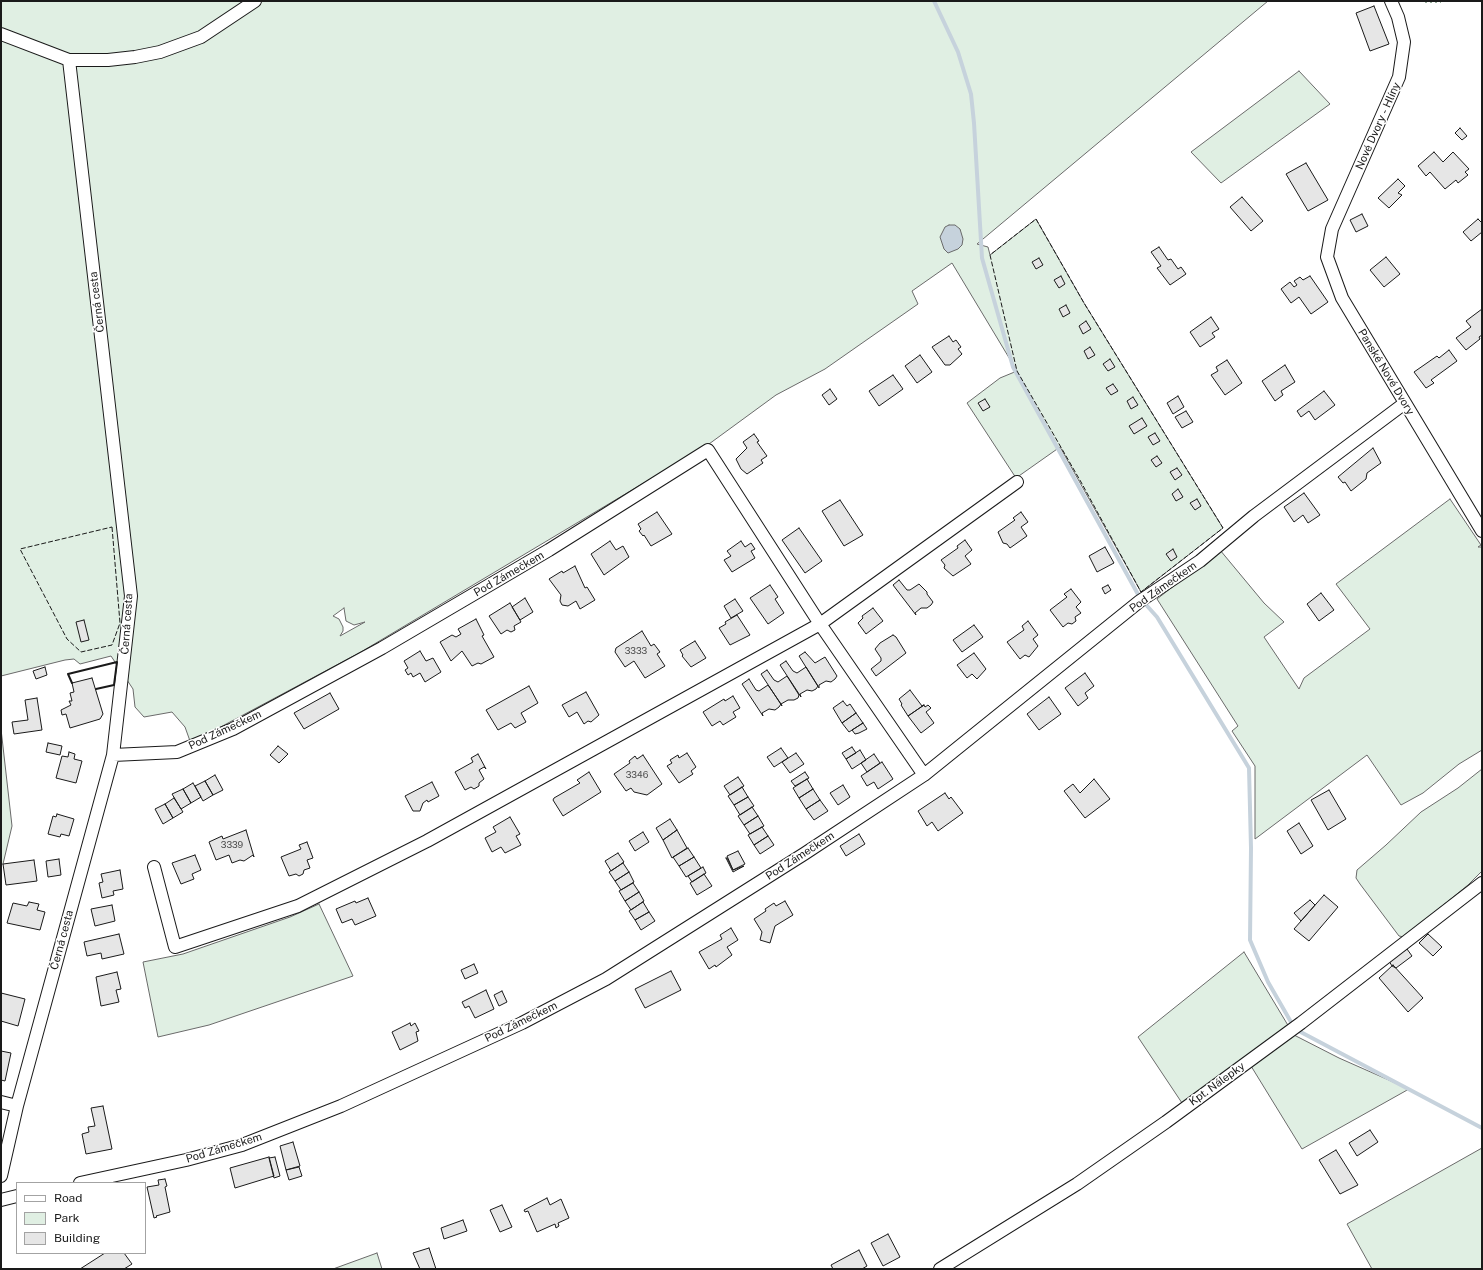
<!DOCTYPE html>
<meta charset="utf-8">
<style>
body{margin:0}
#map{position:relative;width:1483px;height:1270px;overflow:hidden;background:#fff;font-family:"Public Sans",sans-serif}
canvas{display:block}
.frame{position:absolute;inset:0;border:2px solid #1a1a1a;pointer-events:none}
.legend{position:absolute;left:16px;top:1182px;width:130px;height:72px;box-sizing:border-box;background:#fff;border:1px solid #a3a3a3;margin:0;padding:5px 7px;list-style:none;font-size:12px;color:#1a1a1a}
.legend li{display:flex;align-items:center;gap:8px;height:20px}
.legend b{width:20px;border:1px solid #a3a3a3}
</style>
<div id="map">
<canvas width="1483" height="1270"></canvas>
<div class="frame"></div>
<ul class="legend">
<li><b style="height:5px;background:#fff"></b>Road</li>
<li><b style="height:11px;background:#e0efe3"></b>Park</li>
<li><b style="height:11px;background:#e6e6e6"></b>Building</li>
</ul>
</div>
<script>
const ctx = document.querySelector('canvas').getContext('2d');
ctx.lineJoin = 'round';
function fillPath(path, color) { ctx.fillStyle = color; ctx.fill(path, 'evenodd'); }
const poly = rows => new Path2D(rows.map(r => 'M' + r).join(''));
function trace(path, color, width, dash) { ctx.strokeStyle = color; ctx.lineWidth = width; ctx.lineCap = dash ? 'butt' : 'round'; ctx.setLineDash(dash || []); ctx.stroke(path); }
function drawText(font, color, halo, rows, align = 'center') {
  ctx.font = font + ' "Public Sans",sans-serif'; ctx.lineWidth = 3; ctx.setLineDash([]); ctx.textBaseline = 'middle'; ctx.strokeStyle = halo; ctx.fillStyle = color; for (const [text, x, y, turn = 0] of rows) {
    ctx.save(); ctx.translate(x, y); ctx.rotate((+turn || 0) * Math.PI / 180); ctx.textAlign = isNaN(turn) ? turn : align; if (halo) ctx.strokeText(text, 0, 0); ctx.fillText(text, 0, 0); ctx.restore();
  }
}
const green = poly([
 [1,1,1268,1,977,244,988,247,990,255,1036,219,1084,303,1223,528,1141,592,1060,447,1016,478,967,403,1000,378,1017,371,952,263,912,291,918,304,825,369,776,395,709,444,361,652,215,730,190,741,185,727,172,712,144,717,135,707,133,689,111,656,80,664,74,659,65,660,1,676,1,1],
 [344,608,346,621,354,625,365,622,340,636,343,631,343,627,339,619,333,616,344,608],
 [1299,71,1330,104,1221,183,1191,152,1299,71],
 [1450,499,1481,545,1478,547,1482,547,1482,750,1459,764,1423,793,1401,805,1367,755,1255,839,1255,766,1232,731,1238,726,1157,599,1220,550,1264,603,1284,622,1264,637,1299,689,1304,678,1370,629,1336,584,1450,499],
 [1,729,12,826,3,864,1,864,1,729],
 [1482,769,1482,871,1468,885,1404,937,1399,936,1360,884,1356,878,1357,870,1386,845,1421,812,1458,788,1482,769],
 [319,904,353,976,209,1025,158,1037,143,962,183,954,290,917,319,904],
 [1244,952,1289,1027,1182,1103,1138,1037,1244,952],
 [1294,1035,1339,1058,1409,1089,1302,1149,1251,1066,1294,1035],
 [1482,1148,1482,1269,1372,1269,1347,1224,1482,1148],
 [377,1253,382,1269,333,1269,377,1253]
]);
const water = poly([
 [949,225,955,225,960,229,963,239,962,245,958,249,948,253,944,249,940,237,945,227,949,225]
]);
const stream = poly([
 [934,1,958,52,971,94,974,123,982,258,1013,367,1140,598,1157,617,1249,768,1251,848,1250,940,1268,982,1295,1029,1482,1128]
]);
const building = poly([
 [1374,6,1389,44,1370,51,1356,13,1374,6],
 [1460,128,1467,136,1462,140,1455,133,1460,128],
 [1434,152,1443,162,1453,152,1469,169,1465,172,1468,175,1458,183,1456,180,1445,189,1430,172,1426,176,1418,166,1434,152],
 [1306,163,1328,200,1308,211,1286,174,1306,163],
 [1398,179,1405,186,1398,193,1402,195,1389,208,1378,198,1398,179],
 [1242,197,1263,221,1251,231,1230,207,1242,197],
 [1362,214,1368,226,1356,232,1350,220,1362,214],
 [1478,219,1482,223,1482,232,1471,241,1463,232,1478,219],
 [1159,247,1168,260,1171,259,1178,269,1181,267,1186,274,1170,285,1157,268,1161,266,1151,252,1159,247],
 [1386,257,1400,274,1384,287,1370,270,1386,257],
 [1039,258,1043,265,1036,269,1032,262,1039,258],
 [1061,276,1065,284,1059,288,1054,280,1061,276],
 [1310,276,1328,302,1311,314,1299,297,1291,303,1281,289,1290,282,1294,287,1297,285,1294,281,1300,277,1303,280,1310,276],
 [1066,305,1070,313,1063,317,1059,309,1066,305],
 [1482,309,1482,335,1479,337,1480,339,1466,350,1456,338,1471,327,1466,321,1482,309],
 [1211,317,1219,329,1212,333,1215,337,1200,347,1190,332,1211,317],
 [1086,321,1091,329,1083,334,1079,326,1086,321],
 [949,336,953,342,956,340,961,347,958,349,962,354,950,365,945,365,932,347,949,336],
 [1090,347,1095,355,1088,359,1084,351,1090,347],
 [1449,350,1457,361,1431,380,1434,383,1426,388,1414,372,1437,356,1439,358,1449,350],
 [920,355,932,372,917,383,905,366,920,355],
 [1110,359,1115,367,1108,371,1103,364,1110,359],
 [1227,360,1242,383,1225,395,1211,375,1218,371,1216,367,1227,360],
 [1285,365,1295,382,1281,391,1283,395,1275,401,1262,381,1285,365],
 [893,375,903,389,879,406,869,391,893,375],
 [1113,384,1118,391,1111,395,1106,388,1113,384],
 [830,389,837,399,829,405,822,395,830,389],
 [1324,391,1335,405,1315,420,1309,411,1301,417,1297,411,1324,391],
 [1178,396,1184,407,1173,414,1167,403,1178,396],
 [1133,397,1138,405,1131,409,1127,401,1133,397],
 [985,399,990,407,983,411,978,403,985,399],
 [1186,411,1193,422,1182,428,1175,417,1186,411],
 [1142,418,1147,426,1134,434,1129,426,1142,418],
 [1155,433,1160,441,1153,445,1148,437,1155,433],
 [754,434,759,441,757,442,767,456,761,460,763,463,747,474,741,469,736,459,747,448,743,442,754,434],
 [1373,448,1381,463,1367,473,1366,479,1351,491,1345,482,1343,483,1338,477,1373,448],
 [1157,456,1162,463,1156,467,1151,460,1157,456],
 [1177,468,1182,475,1175,480,1170,472,1177,468],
 [1178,489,1183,497,1176,501,1172,494,1178,489],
 [1304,493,1320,515,1308,523,1303,515,1294,522,1284,507,1304,493],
 [1197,499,1201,506,1195,510,1190,503,1197,499],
 [840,500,863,535,844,546,822,511,840,500],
 [657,512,672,534,651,546,644,535,643,536,639,531,641,529,638,524,657,512],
 [1021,512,1028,522,1021,527,1027,536,1010,548,1007,544,1003,543,998,532,1015,520,1013,518,1021,512],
 [799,528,822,561,805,573,782,540,799,528],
 [965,540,972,550,965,556,971,564,953,576,944,568,945,565,941,560,958,548,957,546,965,540],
 [610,541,616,550,623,546,629,557,604,575,591,554,610,541],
 [741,541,745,547,751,543,755,549,751,551,755,558,732,572,724,560,731,556,727,551,741,541],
 [1105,547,1114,563,1097,572,1089,556,1105,547],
 [1173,549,1177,557,1171,561,1166,554,1173,549],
 [575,566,585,588,587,587,595,600,580,609,576,601,568,606,562,605,560,601,561,595,549,579,562,571,563,573,575,566],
 [899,580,907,590,910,590,919,584,927,592,927,594,933,602,931,605,927,608,921,608,915,613,916,615,893,585,899,580],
 [770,585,778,597,775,599,784,613,768,624,750,598,770,585],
 [1108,585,1111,590,1105,594,1102,588,1108,585],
 [1071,589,1081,602,1076,607,1081,613,1075,617,1076,621,1072,624,1068,623,1063,627,1050,610,1067,597,1064,594,1071,589],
 [1321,593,1334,610,1319,621,1307,604,1321,593],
 [525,598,533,612,520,620,512,607,525,598],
 [735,599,743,611,731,618,724,606,735,599],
 [510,603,521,622,514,626,515,630,511,632,507,630,501,634,489,616,510,603],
 [873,608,883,621,866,634,858,623,863,618,862,616,873,608],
 [737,615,750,635,730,645,719,628,726,624,725,622,737,615],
 [476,619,484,635,482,636,494,657,481,664,478,663,472,666,462,651,451,661,440,642,452,635,456,637,461,634,458,629,476,619],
 [84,620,89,640,81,642,76,622,84,620],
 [1028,621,1038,635,1033,639,1038,646,1029,657,1025,655,1020,659,1007,642,1024,630,1022,626,1028,621],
 [974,625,983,637,962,652,953,640,974,625],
 [642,631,651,646,654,644,660,652,657,654,665,666,645,678,634,661,625,667,615,652,616,648,642,631],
 [893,635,896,637,906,653,876,676,871,669,881,661,881,658,875,649,880,643,893,635],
 [695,641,706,658,691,667,682,656,683,655,680,650,695,641],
 [420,651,426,661,433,658,441,672,425,682,420,673,413,677,411,673,408,675,405,670,408,668,404,661,420,651],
 [805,652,815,663,825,657,837,676,835,679,831,682,826,681,819,685,819,688,799,656,805,652],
 [974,653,986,669,977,679,972,674,967,678,957,665,974,653],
 [786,661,793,671,797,673,806,667,818,686,816,689,812,691,807,690,800,694,801,697,780,665,786,661],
 [45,667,47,675,36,679,33,671,45,667],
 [767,670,774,680,778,682,787,676,799,695,798,698,794,700,788,700,781,704,782,706,761,674,767,670],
 [1085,673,1094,686,1085,693,1088,698,1078,706,1065,688,1085,673],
 [92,678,103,714,100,719,70,728,66,714,62,715,61,710,71,705,69,701,72,701,70,693,74,692,72,683,92,678],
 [749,679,756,690,759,691,768,685,781,704,779,707,775,710,769,709,762,713,763,716,742,684,749,679],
 [529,686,538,703,521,713,526,722,515,728,511,723,498,730,486,710,529,686],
 [910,690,922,706,924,705,908,716,901,705,902,704,899,699,910,690],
 [586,692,599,715,591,722,588,721,584,724,577,712,569,717,562,705,586,692],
 [330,693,339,709,304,729,294,713,330,693],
 [733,696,740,708,733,712,736,717,723,725,720,721,712,726,703,712,724,699,725,701,733,696],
 [1049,697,1061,714,1039,730,1027,714,1049,697],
 [37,698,42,730,14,734,12,722,28,720,25,700,37,698],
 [843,701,847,706,850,704,856,713,842,723,833,708,843,701],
 [924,705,925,707,928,705,931,708,926,712,934,723,921,733,908,716,924,705],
 [856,713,863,723,849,732,842,723,856,713],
 [863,723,867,729,859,733,855,734,852,730,863,723],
 [48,743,62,746,60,755,46,752,48,743],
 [278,746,288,754,279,763,270,755,278,746],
 [852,747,856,753,846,759,842,753,852,747],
 [781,748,788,758,774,767,767,757,781,748],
 [860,750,866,760,852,769,846,759,860,750],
 [69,752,75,754,74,759,82,761,76,783,56,778,62,756,68,757,69,752],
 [687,753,696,767,691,771,693,774,679,783,667,766,672,763,670,760,678,755,679,758,687,753],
 [796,753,804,764,790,773,782,762,796,753],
 [478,754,486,769,484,767,479,770,484,779,479,783,479,786,474,789,471,787,465,790,455,772,473,762,471,758,478,754],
 [874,754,880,763,867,772,861,763,874,754],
 [643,755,662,784,647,795,634,792,631,788,626,791,614,774,630,763,629,761,635,756,637,759,643,755],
 [882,762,893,779,878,789,874,782,867,786,861,776,882,762],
 [589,772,601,792,563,816,553,800,554,798,580,783,577,780,589,772],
 [805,772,809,778,795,786,791,781,805,772],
 [215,775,223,790,213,795,205,781,215,775],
 [738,777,744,786,730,795,724,786,738,777],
 [807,779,813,789,799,798,793,788,807,779],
 [1094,779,1110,799,1085,818,1064,791,1073,784,1080,793,1094,779],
 [205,781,213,795,203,801,195,786,205,781],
 [432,782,439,796,428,802,427,800,423,803,420,811,413,811,405,796,432,782],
 [193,783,201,797,191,803,183,789,193,783],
 [843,785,850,797,838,805,830,793,843,785],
 [742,787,748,797,734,805,728,796,742,787],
 [183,789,191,803,181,809,172,794,183,789],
 [813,789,820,800,806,809,799,798,813,789],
 [1329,790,1346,819,1328,830,1311,800,1329,790],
 [945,793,949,799,951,797,963,813,938,831,932,822,927,826,918,811,945,793],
 [748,797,754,806,740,815,734,805,748,797],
 [174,798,183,812,173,818,165,804,174,798],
 [820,800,828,811,814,820,806,809,820,800],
 [165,804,173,818,163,824,155,809,165,804],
 [752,807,758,816,744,825,738,816,752,807],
 [57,814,74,819,69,836,61,834,60,837,48,834,53,816,56,817,57,814],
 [758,816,764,826,750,834,744,825,758,816],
 [510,817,520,834,516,836,521,845,505,853,501,847,492,852,485,838,496,832,493,827,510,817],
 [670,819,677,830,663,840,656,828,670,819],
 [1299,823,1313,846,1301,854,1287,831,1299,823],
 [762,827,768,836,754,845,748,835,762,827],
 [246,830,254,857,253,855,244,861,240,860,232,863,229,855,216,860,209,842,222,836,223,839,246,830],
 [677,830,687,848,672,858,663,840,677,830],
 [643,832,649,842,635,851,629,841,643,832],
 [859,834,865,844,846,856,840,846,859,834],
 [768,836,774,845,760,854,754,845,768,836],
 [307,842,313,858,307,860,310,868,304,870,303,874,299,876,296,874,289,876,281,857,301,849,299,845,307,842],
 [688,848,694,857,679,866,673,857,688,848],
 [738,851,745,864,733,870,727,856,738,851],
 [618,853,624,862,611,871,605,861,618,853],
 [195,855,201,870,192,874,194,879,181,884,172,863,195,855],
 [694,857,701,868,686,877,679,866,694,857],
 [726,858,727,858,733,870,744,866,733,872,726,858],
 [59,859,61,875,48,877,46,861,59,859],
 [34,860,37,881,6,885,3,864,34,860],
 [623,863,629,872,615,881,609,872,623,863],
 [703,867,706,873,692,882,688,876,703,867],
 [120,870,123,889,113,891,114,895,102,898,99,883,103,882,101,874,120,870],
 [629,872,634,882,621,890,615,881,629,872],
 [704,874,712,886,697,895,690,883,704,874],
 [633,883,639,892,625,901,619,891,633,883],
 [639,892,644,901,631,910,625,901,639,892],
 [1324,895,1338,907,1309,941,1294,929,1324,895],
 [368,898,376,916,355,925,352,919,342,923,336,909,355,901,356,903,368,898],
 [1310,900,1315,905,1301,921,1294,913,1310,900],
 [785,901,793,915,775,926,770,943,760,940,762,932,754,919,766,911,765,909,774,903,776,906,785,901],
 [29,902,39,904,37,910,45,912,40,930,7,923,13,903,27,906,29,902],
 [643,902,649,912,635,920,629,911,643,902],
 [112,905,115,921,95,926,91,909,112,905],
 [649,912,655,921,641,930,635,920,649,912],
 [731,928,738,940,727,947,732,955,716,967,715,965,709,969,699,952,722,939,720,935,731,928],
 [119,934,124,954,102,959,101,953,87,956,84,942,119,934],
 [1428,934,1442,947,1433,956,1419,943,1428,934],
 [1407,949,1412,956,1396,968,1392,966,1389,961,1407,949],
 [474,964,478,973,465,979,461,970,474,964],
 [1393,965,1423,998,1408,1012,1379,978,1393,965],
 [671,971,681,990,645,1008,635,989,671,971],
 [117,972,121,989,116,990,119,1002,101,1006,96,977,117,972],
 [486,990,494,1009,475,1018,469,1006,465,1008,462,1002,486,990],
 [502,991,507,1002,499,1006,494,995,502,991],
 [1,993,25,999,18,1026,1,1021,1,993],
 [410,1023,411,1026,415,1023,419,1031,416,1032,418,1041,400,1050,392,1032,410,1023],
 [1,1051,11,1053,5,1081,1,1080,1,1051],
 [103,1106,112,1149,86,1154,82,1134,89,1132,88,1127,95,1126,91,1108,103,1106],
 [1370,1130,1378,1142,1357,1156,1349,1143,1370,1130],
 [293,1142,300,1166,286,1170,280,1146,293,1142],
 [1336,1150,1358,1185,1340,1194,1319,1160,1336,1150],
 [269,1157,274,1176,235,1188,230,1168,269,1157],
 [275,1157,280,1176,274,1178,269,1158,275,1157],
 [299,1167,302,1176,289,1180,286,1170,299,1167],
 [165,1179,167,1186,165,1187,170,1212,156,1216,157,1217,154,1218,147,1187,159,1185,158,1180,165,1179],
 [547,1198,550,1205,561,1199,569,1218,558,1223,559,1226,556,1228,555,1224,537,1232,528,1211,525,1212,524,1210,547,1198],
 [502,1205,512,1227,500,1232,490,1210,502,1205],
 [463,1220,467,1231,444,1239,441,1228,463,1220],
 [888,1234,900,1257,883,1266,871,1243,888,1234],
 [429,1248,436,1269,420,1269,413,1253,429,1248],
 [859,1250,867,1266,862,1269,833,1269,831,1265,859,1250],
 [105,1253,124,1253,132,1264,124,1269,80,1269,105,1253]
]);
const street = poly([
 [1391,1,1398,17,1404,42,1399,77,1332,229,1327,257,1342,298,1482,531],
 [1,34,69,60,108,60,135,57,160,52,201,37,255,1],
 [113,755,177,752,233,729,382,648,549,550,708,450,820,624,924,775],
 [154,867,175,947,298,906,427,841,820,624,1017,482],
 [1,1102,17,1106],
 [1,1176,17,1106,113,755,131,596,69,60],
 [80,1183,186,1160,242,1145,341,1106,522,1023,606,979,804,854,924,775,1140,601,1200,561,1254,516,1405,403],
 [1,1200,17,1196],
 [940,1269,1077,1184,1166,1122,1301,1023,1482,883]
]);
const hedge = poly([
 [1425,1,1441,1]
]);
const fence = poly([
 [1036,219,1084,303,1223,528,1141,592,1081,482,1017,371,990,255,1036,219],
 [112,527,120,623,112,645,81,652,67,639,20,549,112,527]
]);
const wall = poly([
 [72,683,68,674,117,662,114,685,96,689]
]);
const numberNames = [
 ["3333",636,651],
 ["3346",637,775],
 ["3339",232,845]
];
const streetNames = [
 ["Nové Dvory - Hlíny",1378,126,-66],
 ["Černá cesta",97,302,-97],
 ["Panské Nové Dvory",1386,372,59],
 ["Pod Zámečkem",509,574,-30],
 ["Pod Zámečkem",1163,587,-35],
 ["Černá cesta",127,624,-86],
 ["Pod Zámečkem",225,730,-25],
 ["Pod Zámečkem",800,856,-33],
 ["Černá cesta",62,940,-75],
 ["Pod Zámečkem",521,1022,-26],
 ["Kpt. Nálepky",1217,1084,-36],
 ["Pod Zámečkem",224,1148,-17]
];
fillPath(green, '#e0efe3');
trace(green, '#6a6a6a', 1);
fillPath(water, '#c6d2dc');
trace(water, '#6a6a6a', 1);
trace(stream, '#c6d2dc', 4);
fillPath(building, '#e6e6e6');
trace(building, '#1a1a1a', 1);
trace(street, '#1a1a1a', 14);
trace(street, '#fff', 12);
trace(hedge, '#2b5a34', 3, [2, 3]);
trace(fence, '#1a1a1a', 1, [5, 2]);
trace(wall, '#1a1a1a', 2);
drawText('9px', '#4d4d4d', null, numberNames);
drawText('11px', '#1a1a1a', '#fff', streetNames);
</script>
